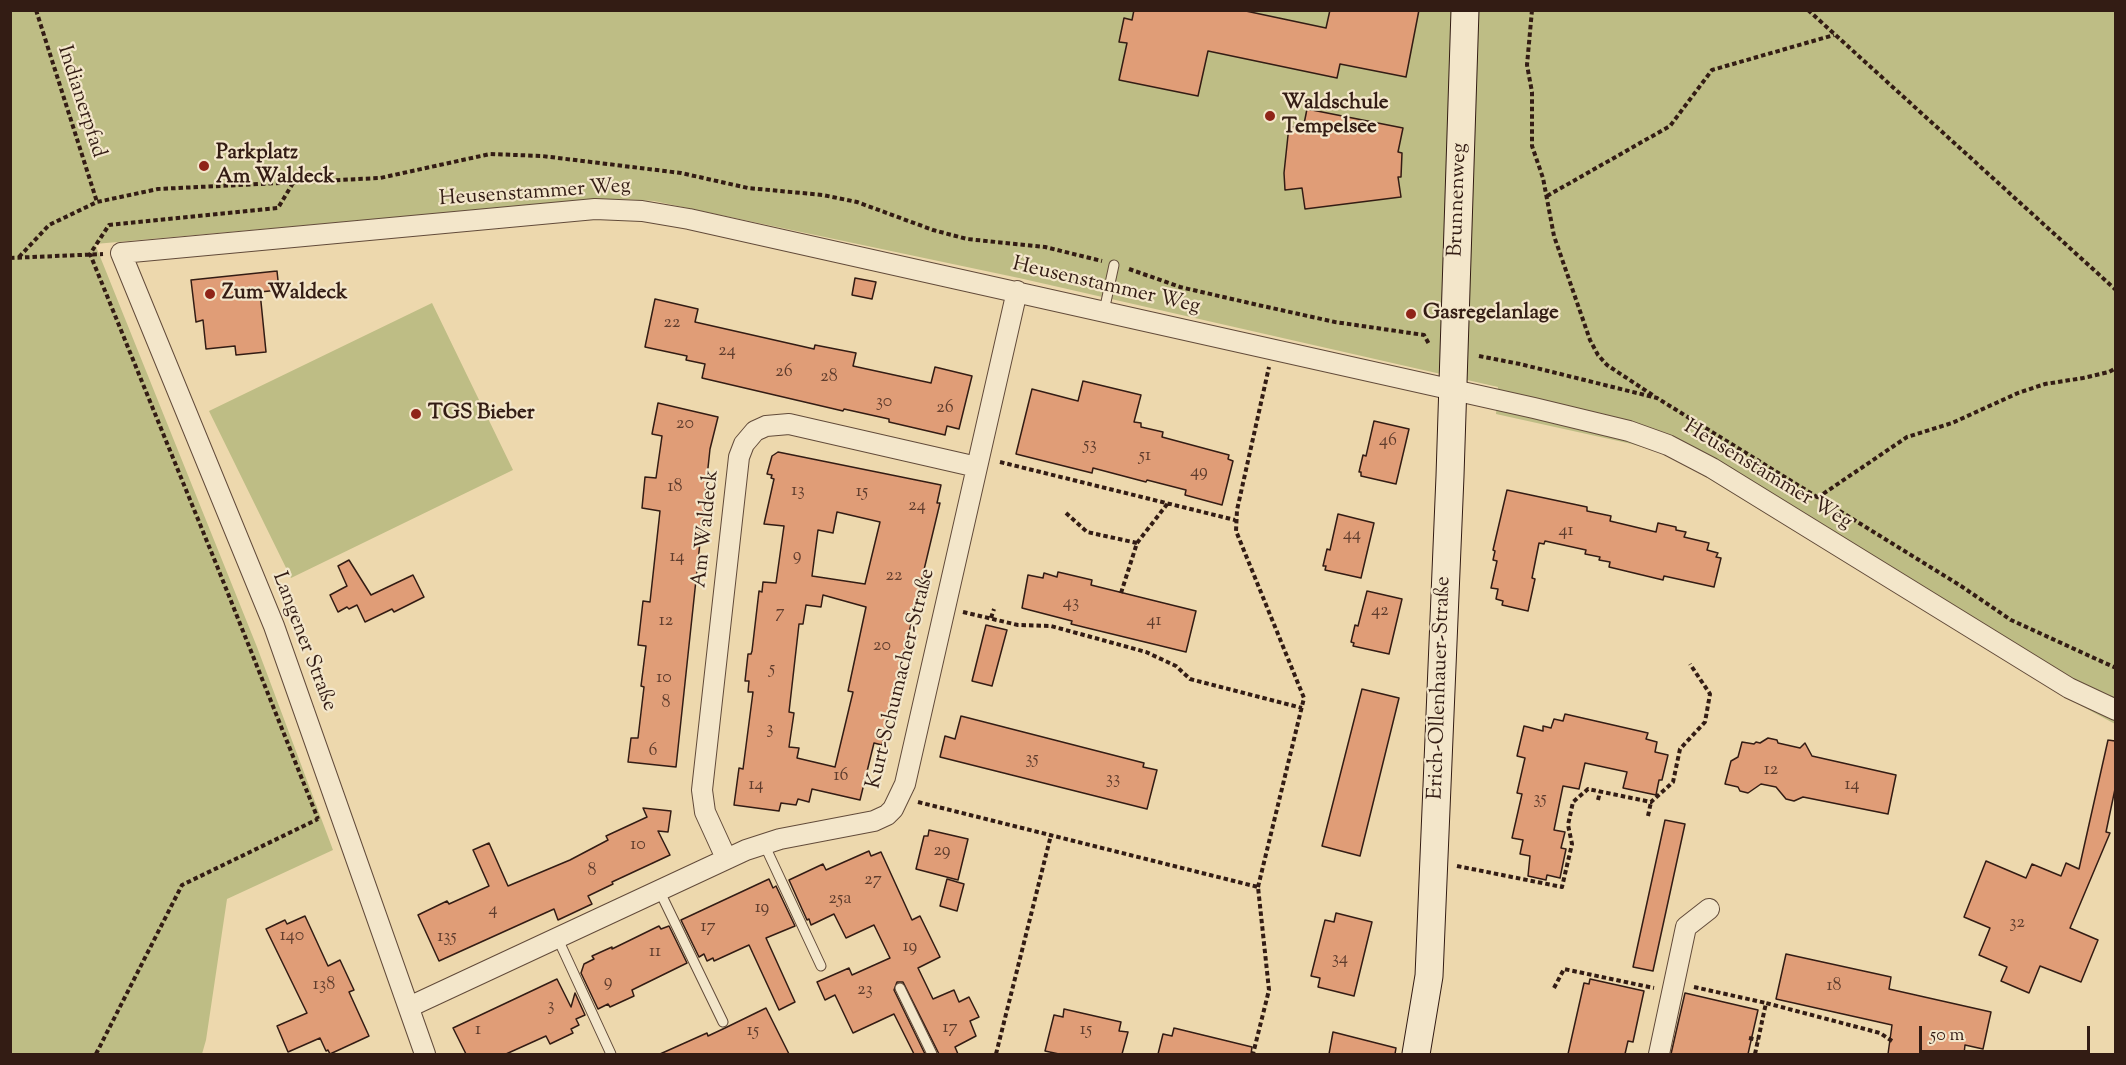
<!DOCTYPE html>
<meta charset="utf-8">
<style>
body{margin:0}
#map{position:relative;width:2126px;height:1065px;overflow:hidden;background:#edd8ad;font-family:"Sorts Mill Goudy",serif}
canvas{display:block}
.frame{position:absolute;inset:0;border:12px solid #331c14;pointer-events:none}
.scale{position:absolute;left:1919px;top:1026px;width:171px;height:27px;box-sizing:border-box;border:3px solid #331c14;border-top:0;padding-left:8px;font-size:18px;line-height:21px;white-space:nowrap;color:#331c14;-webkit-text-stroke:4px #f3e6ca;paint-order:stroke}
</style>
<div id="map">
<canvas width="2126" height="1065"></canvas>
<div class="frame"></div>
<div class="scale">50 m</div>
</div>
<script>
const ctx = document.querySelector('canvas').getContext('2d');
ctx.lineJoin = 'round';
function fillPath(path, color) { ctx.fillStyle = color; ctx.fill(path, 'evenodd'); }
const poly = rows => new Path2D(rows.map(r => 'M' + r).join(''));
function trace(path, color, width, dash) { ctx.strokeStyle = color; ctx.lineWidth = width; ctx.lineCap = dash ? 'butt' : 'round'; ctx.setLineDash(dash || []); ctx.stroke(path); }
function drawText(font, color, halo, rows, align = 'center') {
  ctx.font = font + ' "Sorts Mill Goudy",serif'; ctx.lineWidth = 4.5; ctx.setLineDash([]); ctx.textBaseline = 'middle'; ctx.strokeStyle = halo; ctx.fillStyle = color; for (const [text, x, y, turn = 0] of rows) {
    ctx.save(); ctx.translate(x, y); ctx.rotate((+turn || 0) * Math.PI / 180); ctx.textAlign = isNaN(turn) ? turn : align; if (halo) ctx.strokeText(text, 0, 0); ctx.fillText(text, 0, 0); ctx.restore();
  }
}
const green = poly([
 [10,11,2115,11,2115,724,2067,698,1688,466,1658,452,1632,444,1496,414,1498,387,1019,278,654,201,622,199,588,200,95,244,257,647,333,850,227,899,206,1040,202,1054,11,1054],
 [432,303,513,470,291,578,209,411]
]);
const building = poly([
 [1134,10,1241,10,1326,28,1330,10,1419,10,1406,77,1340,64,1337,78,1208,51,1198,96,1119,80,1127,43,1119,42,1124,18,1132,20,1134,10],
 [1307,109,1403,128,1398,152,1402,153,1401,177,1398,177,1401,197,1305,209,1302,188,1285,190,1284,173,1289,126,1303,129,1307,109],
 [277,271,279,290,260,292,266,352,236,355,235,346,206,349,203,320,196,322,191,280,277,271],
 [855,278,876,282,872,299,852,295,855,278],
 [655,299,698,309,695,322,814,349,815,345,856,353,853,366,931,383,935,367,972,376,959,429,947,426,945,435,889,422,889,419,844,409,843,411,702,378,705,364,686,360,687,356,645,347,655,299],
 [1083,381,1141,395,1134,422,1141,423,1141,427,1163,432,1162,437,1229,455,1228,459,1233,461,1222,505,1185,495,1186,490,1147,480,1146,482,1093,468,1092,473,1016,454,1032,389,1078,401,1083,381],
 [658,403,718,417,710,449,676,767,628,762,631,738,638,738,644,687,641,686,646,646,638,645,643,601,650,602,660,511,642,508,645,477,656,478,662,436,652,434,658,403],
 [1374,421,1409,429,1396,484,1361,476,1361,472,1359,472,1363,455,1366,456,1374,421],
 [778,452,941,485,937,503,940,503,882,745,874,743,860,800,812,789,809,802,798,799,796,805,781,803,779,811,734,805,739,768,743,769,753,692,748,692,749,681,745,681,748,654,751,654,752,651,759,591,762,592,763,582,776,583,784,526,764,524,774,479,771,478,772,475,767,474,772,456,778,452],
 [837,512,880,522,865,584,812,576,818,530,833,533,837,512],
 [823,595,866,607,848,691,853,692,835,767,797,758,799,748,789,747,794,713,789,712,799,624,803,624,806,605,821,607,823,595],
 [1507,490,1587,507,1587,511,1611,516,1610,521,1656,532,1658,523,1676,527,1676,530,1686,532,1684,537,1709,543,1707,550,1718,553,1716,557,1721,558,1714,587,1664,576,1663,580,1609,567,1610,562,1599,560,1600,557,1585,554,1586,550,1545,541,1544,544,1539,543,1532,578,1535,579,1528,611,1502,605,1503,601,1496,599,1498,589,1491,588,1497,561,1493,560,1495,551,1493,550,1507,490],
 [1338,514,1374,523,1361,578,1325,570,1326,566,1323,566,1327,549,1330,550,1338,514],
 [349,560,371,595,413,575,424,597,394,612,392,609,365,622,357,605,349,609,347,607,338,612,330,595,347,586,338,566,349,560],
 [1058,572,1092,580,1091,585,1196,611,1186,652,1071,624,1072,621,1022,608,1028,575,1043,578,1044,573,1057,577,1058,572],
 [1367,591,1402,599,1389,654,1353,646,1354,643,1351,642,1355,625,1358,626,1367,591],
 [986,625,1007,630,992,686,972,681,986,625],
 [1362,689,1399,698,1360,856,1322,846,1362,689],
 [1565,714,1648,733,1646,739,1657,742,1655,752,1668,755,1662,780,1659,780,1656,795,1623,788,1627,772,1585,763,1579,789,1563,786,1554,830,1565,832,1561,848,1566,849,1560,878,1547,875,1546,880,1528,876,1530,856,1520,854,1523,840,1512,838,1522,794,1517,793,1525,758,1517,756,1524,726,1543,731,1543,726,1551,728,1554,719,1563,721,1565,714],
 [961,716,1144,763,1143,767,1157,770,1147,809,940,757,945,736,955,739,961,716],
 [1768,738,1777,740,1778,743,1800,748,1805,743,1812,756,1896,775,1888,814,1803,797,1794,801,1786,799,1776,787,1761,784,1748,793,1740,791,1738,787,1725,784,1731,761,1738,757,1742,742,1754,744,1756,742,1760,743,1768,738],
 [2108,740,2115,741,2115,789,2106,832,2110,833,2070,928,2098,940,2081,982,2040,966,2029,993,2001,981,2007,967,1979,955,1990,928,1964,917,1986,861,2026,878,2032,864,2061,876,2066,863,2079,869,2108,740],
 [643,808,671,811,668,832,658,831,670,855,612,882,613,884,588,896,592,904,558,920,554,909,439,961,418,915,447,901,449,904,489,886,473,850,489,843,508,886,570,860,608,840,606,836,647,817,643,808],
 [1665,820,1685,824,1653,971,1633,967,1665,820],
 [929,830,968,839,958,880,916,869,924,836,928,836,929,830],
 [869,851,871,856,881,852,912,920,920,916,940,957,918,968,933,999,954,990,959,1002,969,997,979,1017,970,1021,976,1036,955,1047,958,1054,939,1054,903,982,897,982,894,990,925,1054,914,1054,894,1014,853,1033,835,995,825,1000,817,982,849,968,852,975,890,958,874,925,846,938,834,914,811,925,809,919,807,920,789,880,823,864,826,870,869,851],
 [769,879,773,888,776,886,795,926,766,938,795,1002,779,1010,749,945,714,961,713,958,707,961,704,954,699,957,681,920,769,879],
 [947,879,964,884,957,911,940,906,947,879],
 [1336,913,1372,922,1354,996,1318,987,1320,978,1311,976,1325,920,1334,922,1336,913],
 [305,916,328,966,340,960,354,990,349,992,369,1036,330,1054,328,1050,326,1051,320,1038,288,1052,277,1026,307,1013,266,929,285,920,287,924,305,916],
 [659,926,661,929,669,926,687,963,632,990,634,996,610,1007,608,1004,598,1009,581,973,584,964,594,959,592,956,612,947,612,949,659,926],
 [1786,954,1891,977,1889,989,1991,1012,1983,1049,1965,1045,1964,1054,1888,1054,1892,1025,1776,999,1786,954],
 [557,979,571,1007,575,993,585,1015,576,1019,579,1025,571,1029,573,1033,550,1044,546,1036,506,1054,466,1054,453,1028,557,979],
 [1590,979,1644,991,1633,1042,1628,1041,1625,1054,1568,1054,1584,983,1589,984,1590,979],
 [1685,993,1758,1010,1748,1054,1671,1054,1685,993],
 [766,1008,789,1054,660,1054,707,1033,708,1036,725,1028,766,1008],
 [1064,1009,1121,1022,1119,1031,1128,1032,1122,1054,1059,1054,1045,1051,1054,1015,1063,1017,1064,1009],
 [1174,1028,1252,1047,1251,1054,1158,1054,1163,1034,1172,1036,1174,1028],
 [1333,1032,1396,1048,1395,1054,1329,1054,1333,1032]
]);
const path = poly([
 [36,10,97,202],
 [1532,10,1527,65,1532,92,1532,146,1543,178,1554,236,1590,340,1598,355,1607,365,1654,396],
 [1808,10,2116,290],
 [293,183,278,208,109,225,90,254,217,566,318,819],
 [1547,196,1670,126,1712,70,1834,35],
 [19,257,49,225,97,202,158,189,380,178,490,154,542,156,681,173,748,188,823,195,857,202,933,230,967,239,1045,247,1102,261],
 [10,258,103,254],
 [1129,269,1180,287,1258,305,1335,322,1424,335,1429,344],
 [1479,356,1520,364,1657,398,1961,586,2011,620,2116,668],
 [1000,462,1235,520],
 [1817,498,1907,437,1952,423,2018,393,2045,384,2083,378,2109,372,2116,368],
 [1066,513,1087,532,1137,543],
 [1121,593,1137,543,1168,503],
 [963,612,1018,625,1051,626,1146,652,1176,666,1190,679,1302,708],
 [991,618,994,609],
 [1598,800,1600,792],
 [918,802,1258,887,1269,990,1253,1054],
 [1648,816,1651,802],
 [1457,866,1562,887,1572,844,1568,825,1573,802,1588,789,1651,802,1673,782,1680,749,1705,722,1710,694,1690,664],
 [1258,887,1304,698,1236,531,1237,510,1269,367],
 [1694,987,1766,1003],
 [1554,988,1564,969,1654,988],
 [1749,1038,1758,1040],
 [96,1054,182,885,318,819],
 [996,1054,1051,835],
 [1755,1054,1766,1003,1880,1033,1892,1041]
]);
const lane = poly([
 [1104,311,1114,265],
 [764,844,821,966],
 [659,890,723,1022],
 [557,937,611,1054],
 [900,988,932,1054]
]);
const street = poly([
 [726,858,705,812,702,790,739,457,744,444,755,431,766,426,789,424,977,467],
 [409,1007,746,850,780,839,874,821,887,815,893,809,905,784,1017,291],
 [425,1054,274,626,121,253,595,209,642,211,689,219,1534,408,1629,431,1668,445,1712,468,2069,688,2116,710],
 [1659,1054,1686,927,1709,909]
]);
const secondary = poly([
 [1416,1054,1429,976,1450,476,1465,10]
]);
const markers = [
 [1270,116,6,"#8f2418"],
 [204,166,6,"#8f2418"],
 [210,294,6,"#8f2418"],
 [1411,314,6,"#8f2418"],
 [416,414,6,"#8f2418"]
];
const numberNames = [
 ["22",672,324],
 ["24",727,352],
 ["26",784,373],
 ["28",829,378],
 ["30",884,403],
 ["26",945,409],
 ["20",685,425],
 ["46",1388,442],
 ["53",1090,446],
 ["51",1145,457],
 ["49",1199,473],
 ["18",675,488],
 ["13",798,492],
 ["15",862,493],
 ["24",917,507],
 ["41",1566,532],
 ["44",1352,536],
 ["9",797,557],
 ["14",677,558],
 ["22",894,577],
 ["43",1071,604],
 ["42",1380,612],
 ["7",780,614],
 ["12",666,622],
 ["41",1154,622],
 ["20",882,647],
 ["5",772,670],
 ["10",664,679],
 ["8",666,704],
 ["3",770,730],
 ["6",653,752],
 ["35",1032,760],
 ["12",1771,771],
 ["16",841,777],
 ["33",1113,780],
 ["14",756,786],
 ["14",1852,786],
 ["35",1540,800],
 ["10",638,846],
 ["29",942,852],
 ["8",592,872],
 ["27",873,881],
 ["25a",840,900],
 ["19",762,909],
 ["4",493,911],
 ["32",2017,924],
 ["17",708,928],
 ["140",292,937],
 ["135",447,938],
 ["19",910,948],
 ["11",655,953],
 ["34",1340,960],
 ["9",608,983],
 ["138",324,986],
 ["18",1834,987],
 ["23",865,991],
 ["3",551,1007],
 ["17",950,1029],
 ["1",478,1031],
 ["15",1086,1031],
 ["15",753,1032]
];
const streetNames = [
 ["Indianerpfad",80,102,72],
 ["Heusenstammer Weg",535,194,-4],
 ["Brunnenweg",1459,200,-88],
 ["Heusenstammer Weg",1106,287,13],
 ["Heusenstammer Weg",1767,476,31],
 ["Am Waldeck",707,529,-84],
 ["Langener Straße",303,642,69],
 ["Kurt-Schumacher-Straße",902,679,-76],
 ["Erich-Ollenhauer-Straße",1441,688,-88]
];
const poiNames = [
 ["Waldschule",1282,104],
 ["Tempelsee",1282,128],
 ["Parkplatz",216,154],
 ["Am Waldeck",216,178],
 ["Zum Waldeck",222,294],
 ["Gasregelanlage",1423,314],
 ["TGS Bieber",428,414]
];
fillPath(green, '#bebd85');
fillPath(building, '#e09d77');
trace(building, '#331c14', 1.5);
trace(lane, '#624b3a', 11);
trace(street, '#624b3a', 22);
trace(secondary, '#331c14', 29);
trace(path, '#331c14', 4, [4.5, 3]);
trace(lane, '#f3e6ca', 9);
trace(street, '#f3e6ca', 20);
trace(secondary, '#f3e6ca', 27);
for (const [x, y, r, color] of markers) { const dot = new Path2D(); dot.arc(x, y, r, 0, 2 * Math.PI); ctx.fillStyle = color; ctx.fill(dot); trace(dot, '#f3e6ca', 2); }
drawText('18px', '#5e3c2d', null, numberNames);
drawText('21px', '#331c14', '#f3e6ca', streetNames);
drawText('bold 21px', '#331c14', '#f3e6ca', poiNames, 'left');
</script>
